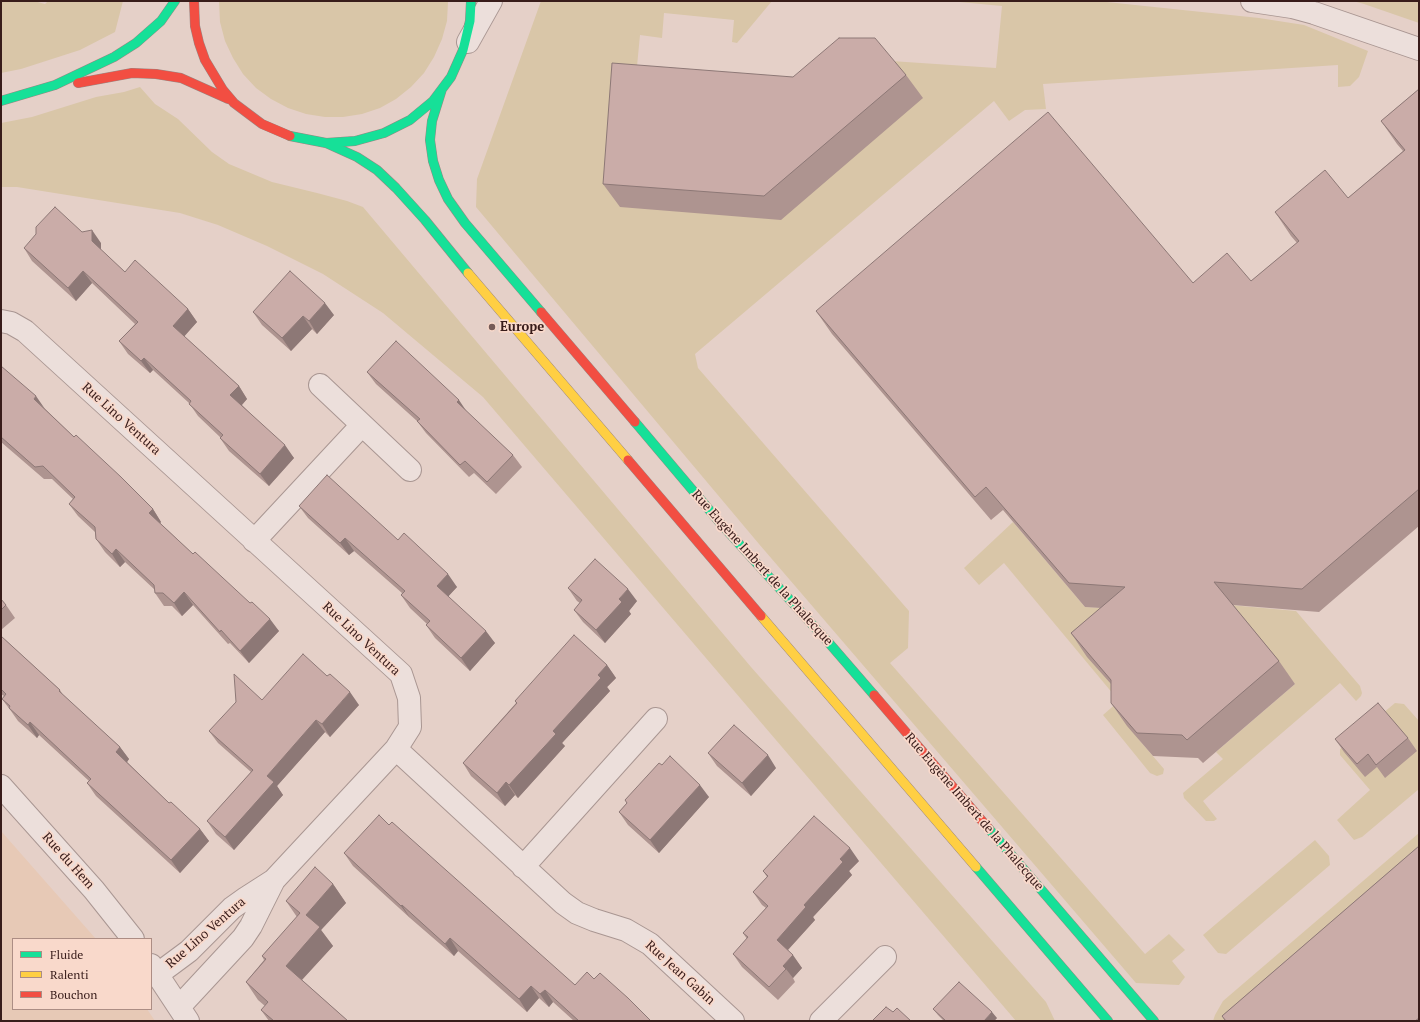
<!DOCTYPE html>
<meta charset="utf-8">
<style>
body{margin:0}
#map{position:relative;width:1420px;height:1022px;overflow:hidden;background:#e5d0c8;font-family:"PT Serif",serif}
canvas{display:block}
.frame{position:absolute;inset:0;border:2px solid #381c1a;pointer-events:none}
.legend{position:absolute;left:12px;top:938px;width:140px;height:72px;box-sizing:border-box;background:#f9d9cb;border:1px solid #ac8d84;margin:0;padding:5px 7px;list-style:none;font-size:12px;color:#381c1a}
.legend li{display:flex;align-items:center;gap:8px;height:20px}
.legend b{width:20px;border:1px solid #ac8d84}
</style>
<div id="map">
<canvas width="1420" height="1022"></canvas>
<div class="frame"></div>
<ul class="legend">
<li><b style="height:5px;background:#16e098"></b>Fluide</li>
<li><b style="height:5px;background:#ffcf43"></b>Ralenti</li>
<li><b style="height:5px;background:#f24e42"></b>Bouchon</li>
</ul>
</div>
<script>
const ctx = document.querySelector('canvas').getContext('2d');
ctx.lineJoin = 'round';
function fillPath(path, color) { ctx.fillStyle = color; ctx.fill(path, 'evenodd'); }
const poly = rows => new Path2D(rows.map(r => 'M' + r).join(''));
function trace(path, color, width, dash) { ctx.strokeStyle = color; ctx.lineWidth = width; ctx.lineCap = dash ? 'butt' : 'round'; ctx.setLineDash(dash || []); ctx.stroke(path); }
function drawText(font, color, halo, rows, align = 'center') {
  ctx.font = font + ' "PT Serif",serif'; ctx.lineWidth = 3.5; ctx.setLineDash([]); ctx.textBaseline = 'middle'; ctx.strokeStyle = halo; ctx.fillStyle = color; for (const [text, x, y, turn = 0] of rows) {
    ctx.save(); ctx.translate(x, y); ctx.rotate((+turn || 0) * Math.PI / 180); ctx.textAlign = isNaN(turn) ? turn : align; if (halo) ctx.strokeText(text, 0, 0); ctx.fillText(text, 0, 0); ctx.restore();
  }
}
const farmland = poly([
 [1,831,96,939,13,939,13,1009,147,1009,155,1021,1,1021]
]);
const green = poly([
 [1,1,34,1,45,4,48,1,123,1,115,32,80,50,21,69,1,73],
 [219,1,448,1,448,2,447,21,442,39,434,57,424,73,411,87,396,99,380,108,362,114,343,117,325,117,306,114,288,108,271,99,256,88,243,74,233,58,225,41,220,22],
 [541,1,772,1,737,43,732,42,734,20,664,13,662,38,640,35,635,87,620,207,891,61,996,68,1002,6,949,1,1097,1,1259,18,1304,25,1368,51,1359,77,1350,86,1338,87,1338,65,1043,84,1046,109,1025,110,1009,121,994,101,695,354,698,368,909,611,908,648,890,663,1145,954,1169,934,1185,950,1172,961,1185,977,1179,985,1136,983,759,544,476,207,477,179],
 [1353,1,1419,1,1419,23,1364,4],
 [140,87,155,104,178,119,212,152,229,164,272,182,317,193,347,201,363,207,751,667,1046,1002,1055,1021,1016,1021,483,397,383,313,323,274,267,246,218,225,180,213,17,187,1,187,1,123,32,117,96,97,124,92],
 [1013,522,1085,607,1102,608,1127,703,1140,741,1164,769,1163,774,1157,776,1150,773,1103,715,1119,701,1004,563,979,585,964,568],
 [1230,605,1296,611,1360,686,1362,693,1361,696,1356,701,1340,683,1203,801,1217,819,1214,821,1206,821,1184,798,1183,793,1223,759,1216,752,1295,684],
 [1395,703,1404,704,1419,721,1419,789,1362,837,1354,840,1337,820,1370,790,1340,755,1340,749],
 [1419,833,1419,884,1260,1021,1213,1021,1215,1015,1223,1001],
 [1315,840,1329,856,1330,865,1226,954,1218,953,1203,935]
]);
const street = poly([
 [1252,1,1292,7,1314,13,1419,49],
 [468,42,491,1],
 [1,321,11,323,25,331,401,674,409,698,410,727,396,749,274,880,246,898,232,908,189,951,158,974],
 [320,385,410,470],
 [254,541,362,425],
 [396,749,563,903,577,913,594,920,626,930,650,944,733,1021],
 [1,786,94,890,133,939],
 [523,867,656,719],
 [151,965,188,1021],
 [179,1007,243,938,251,926,274,880],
 [821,1021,885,957]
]);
const fast = poly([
 [442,89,432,121,430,140,433,161,439,180,448,199,465,223,541,312],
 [1,101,55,85,114,57,136,43,161,21,175,1],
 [290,136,326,143,355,141,384,133,410,120,433,101,451,77,463,50,470,21,471,1],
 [326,143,357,157,377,170,396,188,425,220,468,273],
 [635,422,722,525,829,643,874,695],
 [989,829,1154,1021],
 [976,867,1108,1021]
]);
const slow = poly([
 [468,273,628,460],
 [761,616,976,867]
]);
const jam = poly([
 [194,1,195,26,199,43,205,60,223,90,234,103,262,124,290,136],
 [78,83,132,73,156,74,181,78,228,99],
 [541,312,635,422],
 [628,460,761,616],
 [874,695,989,829]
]);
const wall = poly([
 [906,75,923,98,781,220,620,207,603,184,793,77],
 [1419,89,1419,526,1319,612,1233,605,1279,661,1295,684,1203,763,1198,758,1153,756,1127,726,1111,703,1111,684,1087,657,1071,633,1101,608,1085,607,1003,510,991,520,832,334,816,311,1193,283,1251,281,1297,243,1291,236,1275,212,1348,198,1403,151,1397,144,1381,121],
 [101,243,101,250,125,272,188,309,197,322,184,336,239,386,247,399,242,405,294,458,269,486,229,451,220,438,221,438,198,416,189,403,153,370,150,373,128,354,119,341,135,324,92,283,76,301,32,261,24,248],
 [253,312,334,315,317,334,312,329,291,351,262,325],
 [1,366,74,437,153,509,161,522,160,523,193,554,279,631,249,663,230,643,228,644,193,605,182,616,172,606,164,606,155,593,155,590,125,562,120,567,105,552,96,539,95,532,78,516,69,504,73,499,52,479,44,479,1,442],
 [367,372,467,412,513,455,522,467,496,494,474,473,469,477,426,433,417,421,376,384],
 [299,506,398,540,457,587,448,596,495,643,470,671,435,638,426,625,427,624,410,608,401,595,402,593,354,551,349,555,308,518],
 [568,588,637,601,629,611,631,614,605,643,583,622,574,610,580,603,577,601],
 [1,599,6,605,15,618,1,630],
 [1,636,60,690,63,695,120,747,129,759,127,762,169,803,200,829,209,841,180,873,96,796,87,783,89,781,39,735,37,738,18,721,11,711,2,699,4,696,1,694],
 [607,665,616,678,607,687,610,691,562,743,565,746,518,798,515,795,505,806,471,776,463,763,516,703,515,701],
 [262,700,359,705,330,737,325,732,277,786,283,795,234,850,216,834,207,821,251,772,218,743,209,731],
 [1408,738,1417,751,1385,778,1377,767,1365,777,1344,752,1335,739],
 [708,753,776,768,751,796,717,766],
 [662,765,709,797,659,853,628,825,619,812,627,803,625,800],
 [389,825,575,985,594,979,651,1021,574,1021,553,1002,549,1007,539,998,527,1012,458,951,454,956,410,918,353,866,344,853],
 [1419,846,1419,1021,1225,1021,1222,1016],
 [859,861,849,871,852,875,813,917,815,920,788,950,802,968,793,978,795,982,778,1000,742,967,733,954,747,939,743,933,766,908,762,905,753,892,767,877,763,871],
 [333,884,346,903,321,930,333,946,302,980,348,1021,269,1021,261,1010,265,1006,258,1000,246,982,264,960,262,956,297,917,286,901],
 [933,1009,997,1018,994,1021,944,1021,938,1015]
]);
const shadedWall = poly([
 [92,230,101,243,101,254,92,241],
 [83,271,92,283,76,301,68,288],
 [325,303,334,315,317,334,309,321],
 [188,309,197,322,182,339,173,326],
 [303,316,312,329,291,351,282,338],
 [144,358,153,370,150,373,141,361],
 [239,386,247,399,239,408,230,395],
 [36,396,45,409,34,399],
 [459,400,467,412,457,402],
 [285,445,294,458,269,486,260,474],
 [153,509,161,522,158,526,149,513],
 [345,538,354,551,349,555,340,543],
 [116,549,125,562,120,567,112,554],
 [448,574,457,587,446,599,437,586],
 [628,589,637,601,629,611,631,614,605,643,596,630,619,599],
 [184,592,193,605,182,616,174,603],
 [270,619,279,631,249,663,240,651],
 [486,631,495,643,470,671,461,658],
 [607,665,616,678,607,687,610,691,562,743,565,746,518,798,509,785,598,675],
 [350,692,359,705,330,737,322,724],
 [316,720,325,732,277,786,283,795,234,850,225,837,267,776],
 [30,722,39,735,37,738,28,725],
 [120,747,129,759,125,765,116,752],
 [768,755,776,768,751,796,742,783],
 [506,782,515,795,505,806,497,793],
 [700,785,709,797,659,853,650,840],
 [200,829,209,841,180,873,171,860],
 [850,848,859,861,849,871,852,875,813,917,815,920,785,953,777,940,840,859],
 [333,884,346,903,321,930,333,946,298,984,286,966,306,915],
 [402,905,410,918,401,906],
 [450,938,458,951,454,956,445,944],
 [793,955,802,968,793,978,786,969,783,966],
 [531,986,539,998,527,1012,519,999],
 [545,990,553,1002,549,1007,540,994],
 [992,1012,997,1018,994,1021,984,1021]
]);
const building = poly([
 [839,38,875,38,906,75,764,196,603,184,612,63,793,77,839,38],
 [1419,89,1419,489,1302,589,1214,582,1279,661,1187,740,1182,735,1137,733,1111,703,1111,680,1071,633,1125,587,1069,583,986,487,975,497,816,311,1048,112,1193,283,1227,253,1251,281,1299,241,1275,212,1325,170,1348,198,1405,150,1381,121,1419,89],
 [55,207,82,232,92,230,92,241,125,272,135,260,188,309,173,326,239,386,230,395,285,445,260,474,220,438,223,435,189,404,191,401,144,358,141,361,119,341,138,322,83,271,68,288,24,248,36,234,36,227,55,207],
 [290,271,325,303,309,321,303,316,282,338,253,312,290,271],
 [396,341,459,400,457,402,513,455,487,482,465,461,460,465,417,421,420,419,367,372,396,341],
 [1,366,36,396,34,399,74,437,76,435,121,477,153,509,149,513,193,554,195,552,250,603,252,602,270,619,240,651,221,630,220,632,184,592,174,603,163,593,155,593,154,585,116,549,112,554,96,539,95,527,69,504,75,497,43,466,35,467,1,437,1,366],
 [327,475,398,540,404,533,448,574,437,586,486,631,461,658,426,625,430,621,401,595,405,591,345,538,340,543,299,506,327,475],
 [595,559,628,589,619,599,622,602,596,630,574,610,582,600,568,588,595,559],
 [1,599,6,605,1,610,1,599],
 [574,635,607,665,598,675,601,678,553,731,556,734,509,785,506,782,497,793,463,763,517,703,515,701,574,635],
 [1,636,60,690,59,691,120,747,116,752,169,803,171,802,200,829,171,860,87,783,91,779,30,722,28,725,9,708,10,706,2,699,6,694,1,689,1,636],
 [303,654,327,676,330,674,350,692,322,724,316,720,267,776,274,782,225,837,207,821,253,770,209,731,236,702,234,674,262,700,303,654],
 [1378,703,1408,738,1376,765,1368,754,1357,764,1335,739,1378,703],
 [734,725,768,755,742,783,708,753,734,725],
 [670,756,700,785,650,840,619,812,627,803,625,800,659,763,662,765,670,756],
 [379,815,389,825,392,822,575,985,587,972,594,979,600,973,628,998,651,1021,579,1021,545,990,540,994,531,986,519,999,450,938,445,944,402,905,401,906,344,853,379,815],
 [814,816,850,848,840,859,843,862,804,905,806,907,777,940,793,955,783,966,786,969,769,987,733,954,748,937,743,933,768,906,753,892,768,876,763,871,814,816],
 [1419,846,1419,1018,1415,1021,1226,1021,1222,1016,1419,846],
 [315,867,333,884,306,915,320,927,286,966,348,1021,274,1021,261,1010,268,1002,246,982,266,959,262,956,300,913,286,901,315,867],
 [959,982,992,1012,984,1021,946,1021,933,1009,959,982],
 [886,1007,893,1012,897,1008,911,1021,872,1021,886,1007]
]);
const markers = [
 [492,327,4,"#755b57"]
];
const poiNames = [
 ["Europe",500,327]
];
const streetNames = [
 ["Rue Lino Ventura",121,419,42],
 ["Rue Eugène Imbert de la Phalecque",762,568,48],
 ["Rue Lino Ventura",361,639,43],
 ["Rue Eugène Imbert de la Phalecque",974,812,49],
 ["Rue du Hem",68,861,48],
 ["Rue Lino Ventura",206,933,-41],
 ["Rue Jean Gabin",680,973,42]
];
fillPath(farmland, '#e7c9b6');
fillPath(green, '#d9c6a8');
trace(street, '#a99692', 24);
trace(fast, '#998682', 10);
trace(slow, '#998682', 10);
trace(jam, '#998682', 10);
trace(street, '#ecdfdb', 22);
trace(fast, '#16e098', 9);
trace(slow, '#ffcf43', 9);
trace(jam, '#f24e42', 9);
fillPath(wall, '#ae9490');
fillPath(shadedWall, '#8d7876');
fillPath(building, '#caaca8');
trace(building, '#8d7876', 1);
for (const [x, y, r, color] of markers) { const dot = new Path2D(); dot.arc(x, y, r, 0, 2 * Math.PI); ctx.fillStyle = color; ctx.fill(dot); trace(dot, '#f9d9cb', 1.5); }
drawText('bold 13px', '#381c1a', '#f9d9cb', poiNames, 'left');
drawText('13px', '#381c1a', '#f9d9cb', streetNames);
</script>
